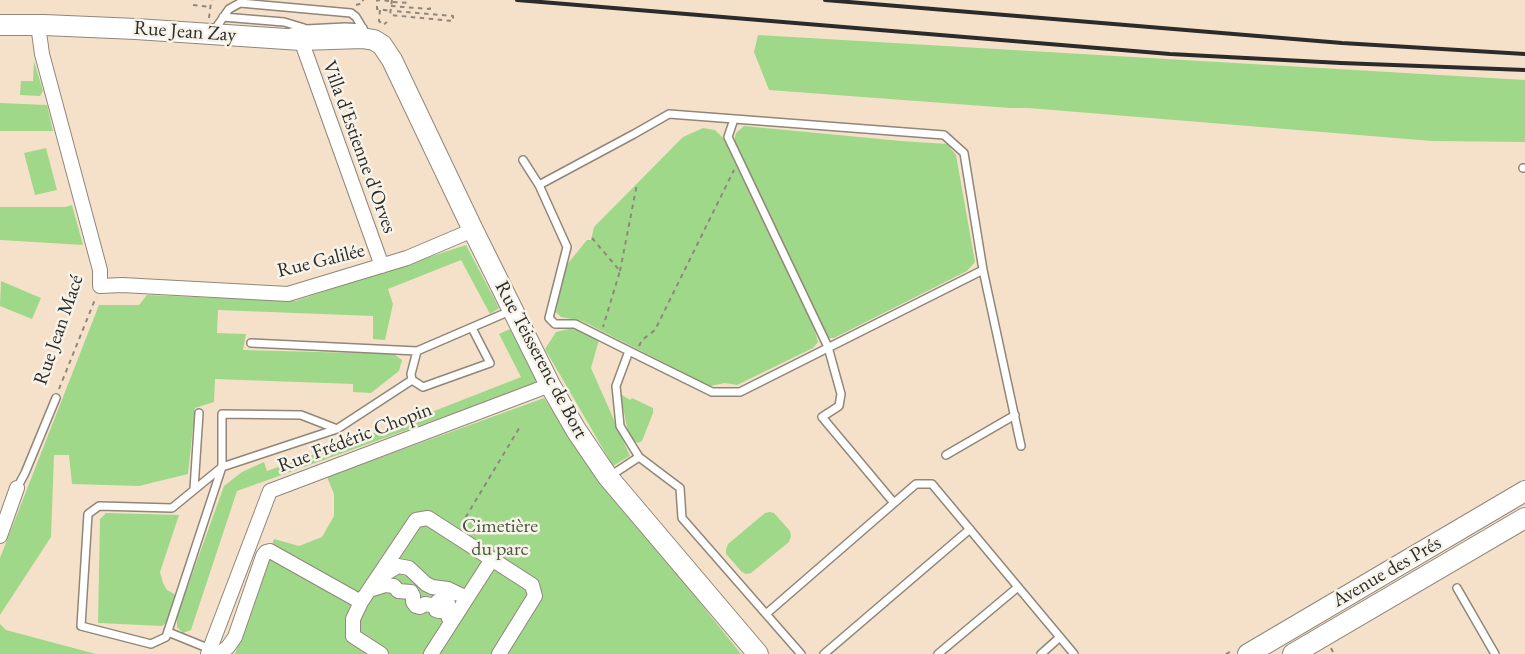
<!DOCTYPE html>
<meta charset="utf-8">
<style>
body{margin:0}
canvas{display:block;background:#f5e1c9}
</style>
<canvas width="1525" height="654"></canvas>
<script>
const ctx = document.querySelector('canvas').getContext('2d');
ctx.lineJoin = 'round';
function fillPath(path, color) { ctx.fillStyle = color; ctx.fill(path, 'evenodd'); }
const poly = rows => new Path2D(rows.map(r => 'M' + r).join(''));
function trace(path, color, width, dash) { ctx.strokeStyle = color; ctx.lineWidth = width; ctx.lineCap = dash ? 'butt' : 'round'; ctx.setLineDash(dash || []); ctx.stroke(path); }
function drawText(font, color, halo, rows, align = 'center') {
  ctx.font = font + ' "EB Garamond",serif'; ctx.lineWidth = 5; ctx.setLineDash([]); ctx.textBaseline = 'middle'; ctx.strokeStyle = halo; ctx.fillStyle = color; for (const [text, x, y, turn = 0] of rows) {
    ctx.save(); ctx.translate(x, y); ctx.rotate((+turn || 0) * Math.PI / 180); ctx.textAlign = isNaN(turn) ? turn : align; if (halo) ctx.strokeText(text, 0, 0); ctx.fillText(text, 0, 0); ctx.restore();
  }
}
const green = poly([
 [758,35,1525,80,1525,142,1432,141,1028,108,1010,108,769,90,754,52],
 [34,61,43,91,40,96,20,95,21,81,33,81],
 [0,103,47,105,53,131,0,131],
 [744,126,901,141,947,144,956,155,975,262,967,271,834,338,829,338,824,335,733,144,736,133],
 [703,128,715,130,723,138,814,328,818,342,813,348,737,385,725,383,710,386,582,321,561,317,556,312,565,267,587,240,591,240,594,227,683,137],
 [46,148,57,190,35,195,24,153],
 [72,205,83,245,0,240,0,207,65,207],
 [466,245,499,308,490,314,461,260,388,289,393,304,385,340,373,339,373,316,218,310,217,333,246,334,243,350,394,354,402,360,399,371,371,393,353,392,353,384,215,379,214,402,195,408,188,474,139,486,72,484,69,455,54,455,51,537,0,615,0,558,99,305,139,305,147,295,295,301],
 [1,281,41,298,32,319,0,306],
 [573,328,599,340,591,368,630,456,613,466,545,349,556,332],
 [510,329,538,383,237,491,191,630,183,633,177,627,177,616,224,486,242,472,264,462,267,471,419,417,521,377,499,334],
 [622,395,630,400,632,398,653,408,653,413,642,441,638,443,633,440,628,432,622,403],
 [544,398,582,455,741,654,235,654,274,539,299,546,322,537,334,516,334,494,327,477],
 [770,512,774,513,790,531,791,536,789,542,751,573,746,574,742,572,726,554,726,549,728,544,765,513],
 [106,513,179,515,160,572,163,583,167,590,176,595,166,623,162,626,98,623,100,519],
 [0,624,6,630,96,654,0,654]
]);
const path = poly([
 [392,0,390,15,453,21,453,16,393,11],
 [389,1,377,0,377,9,391,11],
 [393,2,410,3],
 [193,5,210,7],
 [356,5,363,3,363,0],
 [391,6,430,9,430,7],
 [380,10,379,21,383,25,387,22],
 [209,18,211,2,212,0],
 [592,238,620,271,603,327],
 [620,271,637,184],
 [639,346,642,340,655,330,734,170],
 [59,389,96,297],
 [461,525,521,425],
 [1331,648,1334,654],
 [1226,654,1233,650]
]);
const lane = poly([
 [223,17,284,22,304,28],
 [213,32,229,9,240,3,351,13,356,17,366,34],
 [291,32,306,29,345,27,363,28],
 [734,119,728,137,828,347,841,394,839,406,822,417,894,503,916,484,932,484,1074,654],
 [523,160,539,185],
 [1523,168,1525,168],
 [983,270,1021,446],
 [251,343,417,351,510,311],
 [417,351,411,374,412,380,423,387,490,363,472,328],
 [337,429,222,467,222,414,301,415,337,429,412,380],
 [946,455,1015,415],
 [639,457,680,488,682,518,801,654],
 [222,467,166,637,151,644,81,626,88,514,99,506,172,508,222,467],
 [610,476,639,457,620,426,616,386,629,351,712,392,740,392,983,270,964,153,944,135,669,114,634,134,539,185,567,247,549,318,555,324,575,324,629,351],
 [17,488,25,473,56,398],
 [194,489,199,413],
 [1457,588,1495,654],
 [766,614,894,503],
 [168,632,210,649],
 [824,654,970,529],
 [938,654,1018,587],
 [1041,654,1060,637]
]);
const street = poly([
 [38,25,42,54,100,270,100,286,122,285,288,294,407,258,473,230],
 [301,40,382,266],
 [0,536,17,488],
 [380,577,398,566,409,568,426,584,432,587,448,589,467,598],
 [369,590,385,585,394,586,398,591,411,592,413,596,413,602,416,606,420,607,425,604,436,606,436,610,439,611,444,611,447,614,451,623],
 [436,606,437,602,441,599,446,599,448,603,448,608,444,611],
 [208,654,270,491,550,385],
 [219,654,228,647,235,637,263,556,266,552,270,551,361,602],
 [381,654,353,636,353,619,361,602,416,520,428,518,532,585,535,596,499,654],
 [431,654,492,559]
]);
const secondary = poly([
 [0,25,44,25,136,29,301,40,362,38,374,40,382,45,392,60,473,230,550,385,576,430,608,477,758,654],
 [1248,654,1525,491],
 [1293,654,1525,518]
]);
const rail = poly([
 [517,0,1170,54,1341,63,1525,70],
 [825,0,1342,43,1525,54]
]);
const streetNames = [
 ["Rue Jean Zay",185,32,4],
 ["Villa d'Estienne d'Orves",359,147,70],
 ["Rue Galilée",321,261,-14],
 ["Rue Jean Macé",59,330,-71],
 ["Rue Teisserenc de Bort",541,360,62],
 ["Rue Frédéric Chopin",355,438,-21],
 ["Avenue des Prés",1387,572,-30]
];
const parkNames = [
 ["Cimetière",500,527],
 ["du parc",500,550]
];
fillPath(green, '#a0d88a');
trace(lane, '#90867a', 10);
trace(street, '#90867a', 16);
trace(secondary, '#90867a', 22);
trace(path, '#90867a', 2, [4.5, 4.5]);
trace(lane, '#fff', 7);
trace(street, '#fff', 14);
trace(secondary, '#fff', 20);
trace(rail, '#2b2b2b', 4);
drawText('20px', '#2b2b2b', '#f7f3e8', streetNames);
drawText('20px', '#485643', '#f7f3e8', parkNames);
</script>
